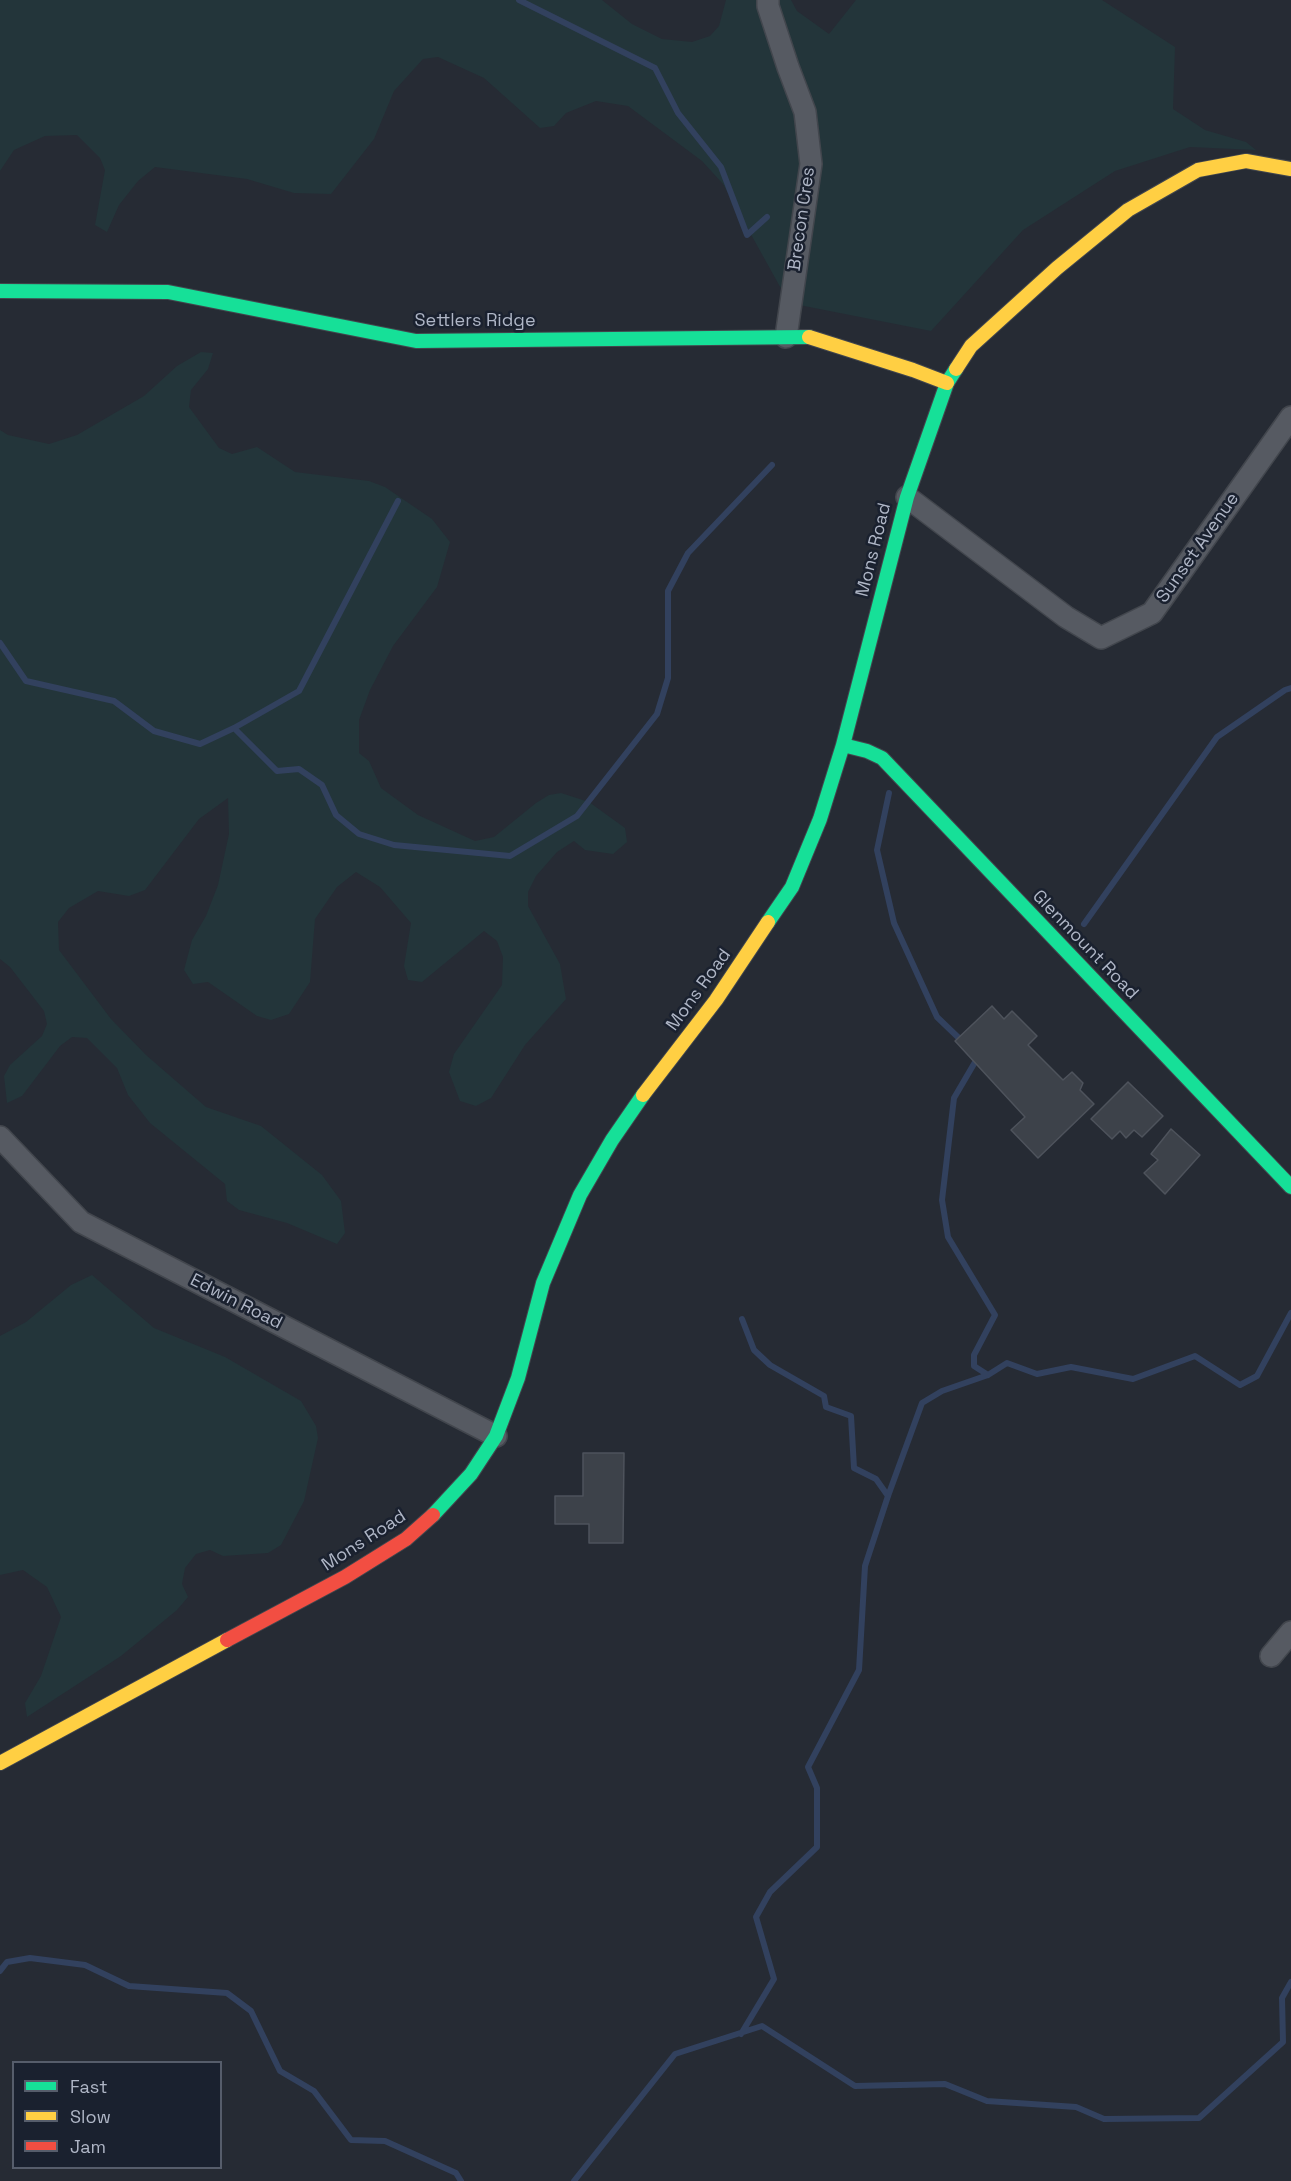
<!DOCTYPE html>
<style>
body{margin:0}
#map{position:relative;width:1291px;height:2181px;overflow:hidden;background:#262b34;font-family:"Space Grotesk",sans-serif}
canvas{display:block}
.legend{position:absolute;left:12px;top:2061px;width:210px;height:108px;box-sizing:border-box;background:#1a212f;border:2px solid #565d6b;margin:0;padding:8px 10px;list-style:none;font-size:18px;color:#afb6c6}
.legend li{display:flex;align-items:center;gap:12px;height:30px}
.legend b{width:30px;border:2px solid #565d6b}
</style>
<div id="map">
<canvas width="1291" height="2181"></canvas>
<ul class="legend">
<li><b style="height:8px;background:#16e098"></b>Fast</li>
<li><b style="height:8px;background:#ffcf43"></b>Slow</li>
<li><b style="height:8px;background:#f24e42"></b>Jam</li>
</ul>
</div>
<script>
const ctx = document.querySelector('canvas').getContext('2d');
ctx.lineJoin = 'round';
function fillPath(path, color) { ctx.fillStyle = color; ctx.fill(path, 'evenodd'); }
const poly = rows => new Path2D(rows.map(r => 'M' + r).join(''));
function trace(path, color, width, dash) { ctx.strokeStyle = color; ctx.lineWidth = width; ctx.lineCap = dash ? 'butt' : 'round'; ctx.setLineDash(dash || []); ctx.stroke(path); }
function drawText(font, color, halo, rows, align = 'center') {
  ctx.font = font + ' "Space Grotesk",sans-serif'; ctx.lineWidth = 5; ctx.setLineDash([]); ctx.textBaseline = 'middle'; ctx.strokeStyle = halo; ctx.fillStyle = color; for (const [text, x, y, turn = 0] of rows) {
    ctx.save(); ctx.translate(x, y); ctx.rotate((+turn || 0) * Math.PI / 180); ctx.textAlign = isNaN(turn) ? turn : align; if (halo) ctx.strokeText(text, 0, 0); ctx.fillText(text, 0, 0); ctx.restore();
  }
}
const green = poly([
 [0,0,602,0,632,24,662,39,692,42,710,36,719,26,726,0,791,0,797,11,829,34,856,0,1102,0,1175,47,1173,109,1205,130,1246,142,1256,150,1190,147,1115,171,1023,230,931,331,789,303,723,184,702,161,628,106,596,101,566,113,554,126,540,128,484,78,438,57,423,59,394,91,374,139,331,194,294,193,247,179,155,167,138,181,119,205,107,232,95,225,105,170,100,158,77,135,45,136,14,150,0,171],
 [201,352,213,353,208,369,191,390,189,407,219,448,232,454,257,447,295,472,369,481,385,487,432,519,450,542,437,587,393,646,370,690,359,720,359,753,369,761,381,788,418,815,475,841,494,837,536,803,549,795,561,793,589,802,625,828,627,842,613,854,585,850,574,841,557,852,536,876,528,892,528,906,560,964,566,999,525,1045,491,1098,476,1106,460,1101,449,1072,454,1054,502,985,503,957,497,941,484,931,422,982,408,980,404,966,411,923,380,887,356,872,337,887,315,919,310,982,289,1014,271,1020,257,1016,208,982,193,984,184,970,192,940,206,916,218,885,229,834,228,798,199,819,145,890,129,896,98,891,69,908,58,922,59,950,111,1019,146,1055,206,1107,261,1126,322,1175,341,1201,345,1233,337,1244,287,1223,239,1210,227,1201,225,1184,150,1123,128,1095,117,1068,87,1038,72,1037,60,1046,22,1096,7,1103,4,1076,10,1065,42,1036,47,1024,44,1011,10,967,0,959,0,430,8,435,49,444,77,435,144,396,177,366],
 [92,1275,154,1328,225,1357,301,1401,316,1426,318,1438,304,1501,281,1545,268,1553,223,1556,210,1550,196,1554,185,1568,182,1584,188,1597,177,1610,121,1656,27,1717,25,1703,41,1676,61,1617,47,1587,23,1570,0,1575,0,1336,26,1322,71,1285]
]);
const stream = poly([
 [519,0,655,68,678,113,721,167,747,235,767,217],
 [0,643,26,681,114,701,154,731,200,744,234,728,299,691,398,501],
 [234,728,277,771,299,769,322,785,336,815,359,834,394,845,510,856,577,816,657,714,668,678,668,591,688,553,772,465],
 [889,793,877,850,894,923,937,1017,964,1043],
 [1084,924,1217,737,1285,690,1291,688],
 [978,1057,954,1098,942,1200,948,1237,995,1315,974,1355,974,1366,988,1375],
 [742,1319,754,1350,770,1365,824,1396,826,1407,851,1416,854,1468,876,1479,888,1496],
 [0,1971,7,1962,30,1958,85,1965,129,1986,227,1993,251,2011,280,2071,314,2091,351,2140,385,2141,456,2173,461,2181],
 [741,2034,774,1979,756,1917,770,1892,817,1847,817,1788,808,1767,859,1670,865,1566,888,1496,922,1403,942,1391,988,1375,1007,1363,1037,1374,1071,1367,1133,1379,1195,1356,1240,1385,1257,1376,1291,1313],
 [574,2181,675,2054,762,2026,855,2086,945,2084,987,2101,1076,2107,1104,2119,1199,2118,1283,2042,1282,1998,1291,1982]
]);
const building = poly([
 [992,1006,1004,1019,1012,1011,1037,1036,1028,1045,1063,1080,1072,1072,1083,1083,1080,1090,1094,1104,1038,1158,1011,1130,1025,1117,955,1041,992,1006],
 [1128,1082,1163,1116,1142,1137,1134,1130,1126,1138,1120,1131,1112,1139,1091,1119,1128,1082],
 [1171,1129,1200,1155,1165,1194,1144,1173,1158,1160,1151,1154,1171,1129],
 [583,1453,624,1453,623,1543,589,1543,589,1524,555,1524,555,1496,583,1496,583,1453]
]);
const street = poly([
 [768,0,768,6,788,67,805,112,811,164,786,337],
 [907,497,1066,617,1101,638,1152,613,1291,417],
 [0,1137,81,1222,496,1436],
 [1271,1656,1291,1632]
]);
const fast = poly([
 [0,291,168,292,416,341,809,337],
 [843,745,867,751,882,758,1291,1187],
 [768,922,792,887,820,819,843,745,907,497,947,383,956,369],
 [433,1515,471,1474,496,1436,518,1378,543,1283,580,1195,612,1140,643,1095]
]);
const slow = poly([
 [809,337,913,370,947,383],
 [956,369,971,346,1057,268,1128,210,1198,170,1246,161,1291,169],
 [643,1095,716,1000,768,922],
 [0,1763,227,1640]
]);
const jam = poly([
 [227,1640,345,1577,406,1539,433,1515]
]);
const streetNames = [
 ["Brecon Cres",802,219,-82],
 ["Settlers Ridge",475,321],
 ["Sunset Avenue",1198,548,-55],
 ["Mons Road",874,550,-76],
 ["Glenmount Road",1085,945,46],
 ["Mons Road",699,990,-54],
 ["Edwin Road",236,1302,27],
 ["Mons Road",364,1541,-33]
];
fillPath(green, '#23353a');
trace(stream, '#32415e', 6);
fillPath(building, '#3d424a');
trace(building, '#4e535c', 1.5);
trace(street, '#42464d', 24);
trace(fast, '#42464d', 16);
trace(slow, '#42464d', 16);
trace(jam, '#42464d', 16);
trace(street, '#565a62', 21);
trace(fast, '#16e098', 14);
trace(slow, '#ffcf43', 14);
trace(jam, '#f24e42', 14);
drawText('18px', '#afb6c6', '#1a212f', streetNames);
</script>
